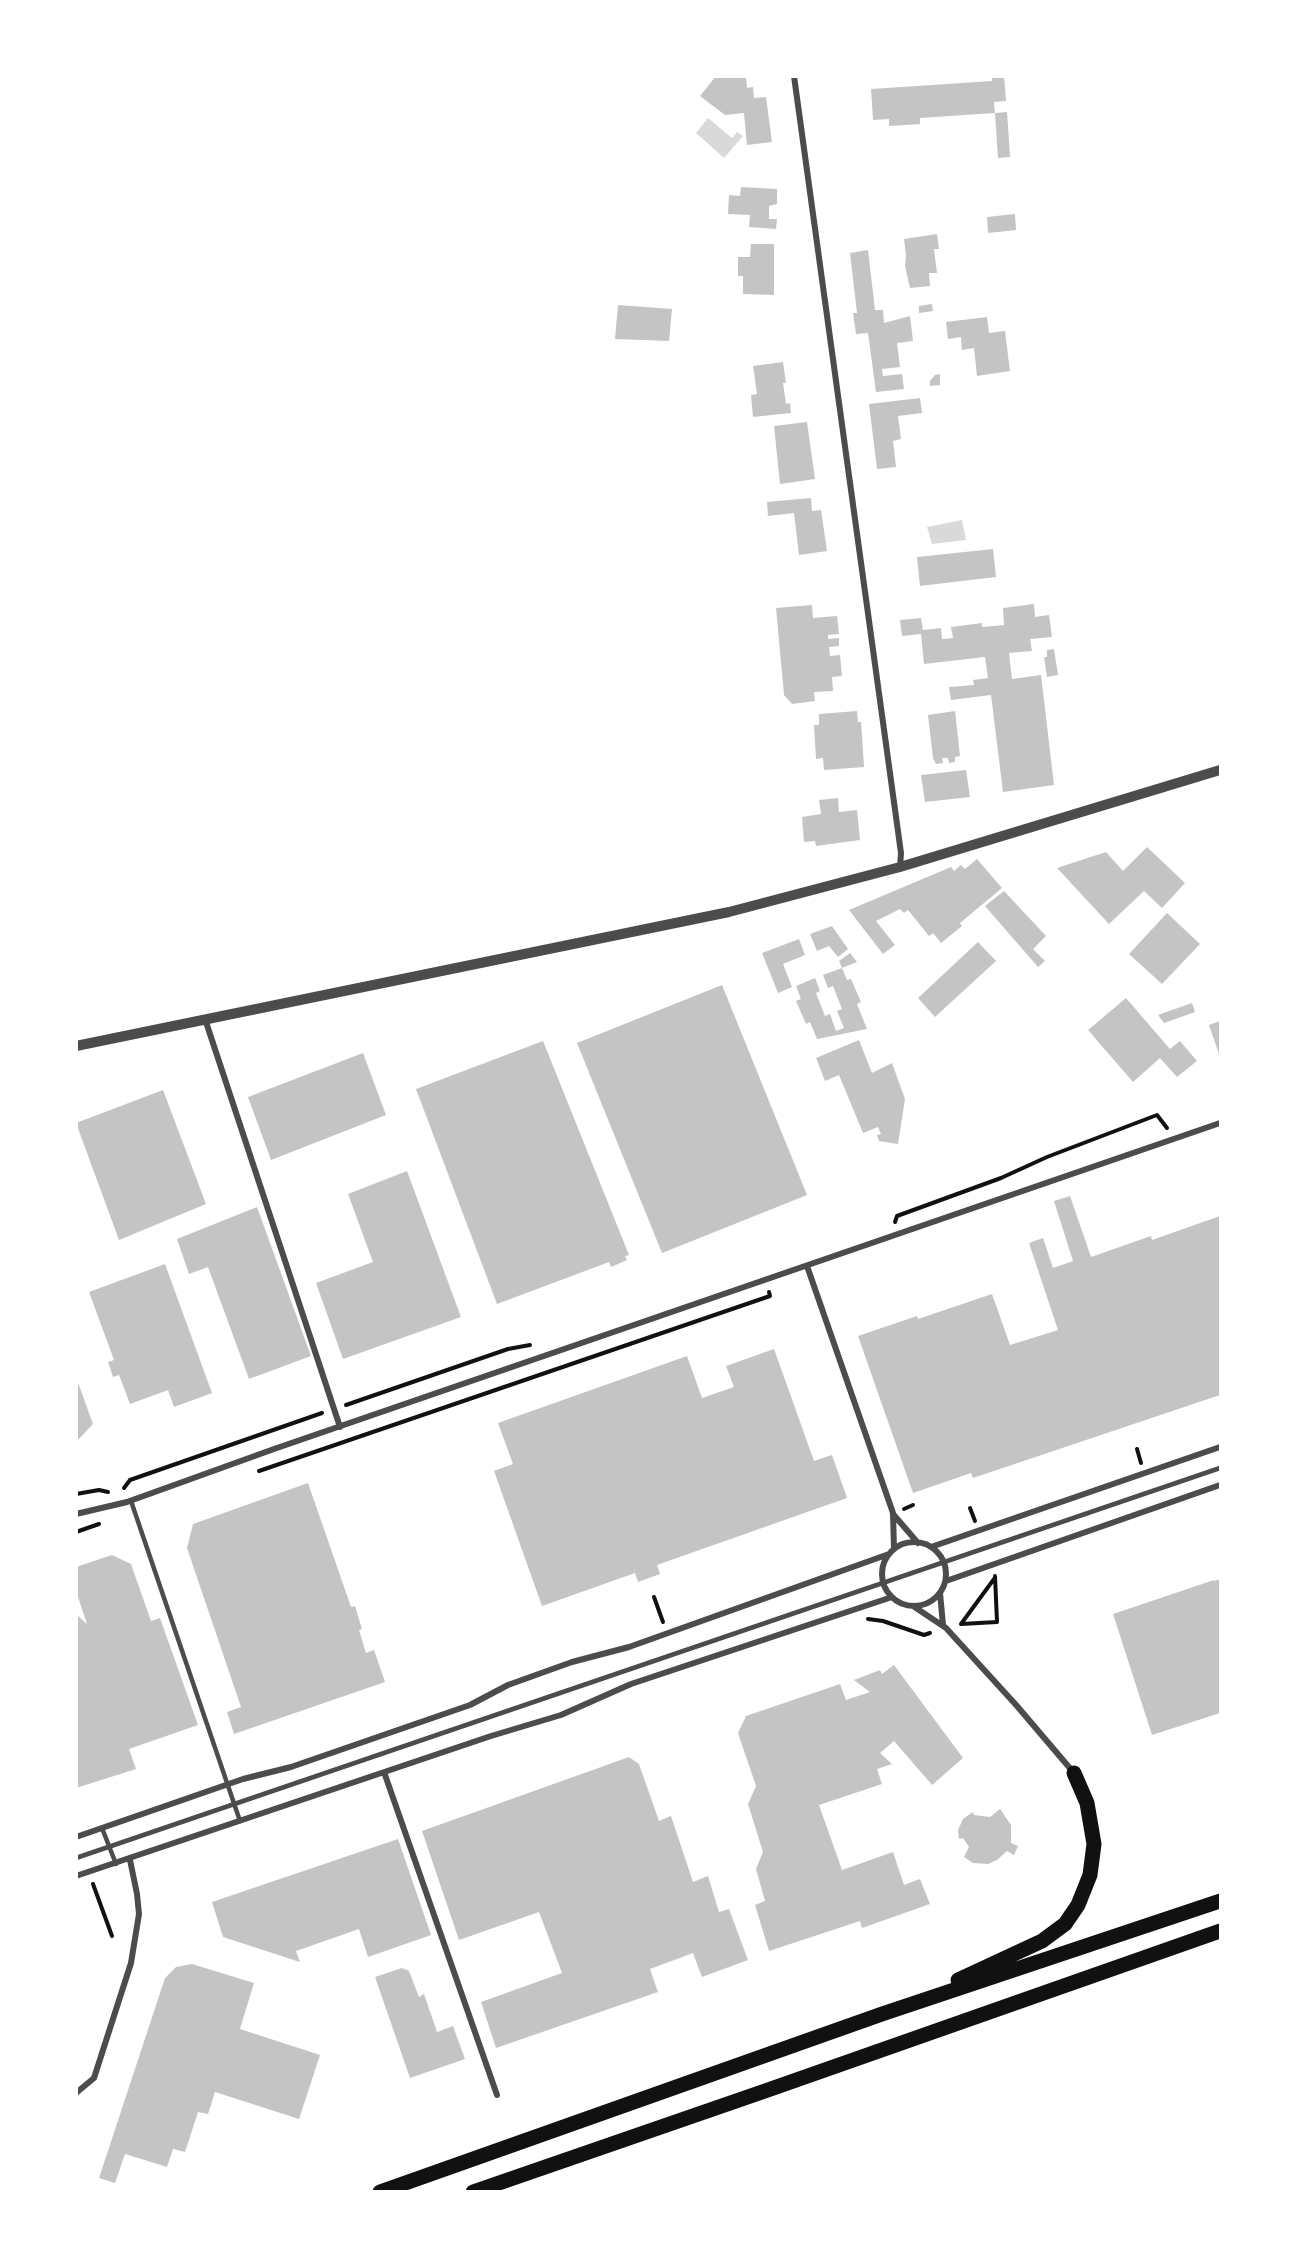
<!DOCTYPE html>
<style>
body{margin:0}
#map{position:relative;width:1297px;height:2268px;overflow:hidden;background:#fff;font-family:"Work Sans",sans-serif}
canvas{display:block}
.frame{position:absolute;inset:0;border:78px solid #fff;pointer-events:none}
</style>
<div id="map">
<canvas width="1297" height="2268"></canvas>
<div class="frame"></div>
</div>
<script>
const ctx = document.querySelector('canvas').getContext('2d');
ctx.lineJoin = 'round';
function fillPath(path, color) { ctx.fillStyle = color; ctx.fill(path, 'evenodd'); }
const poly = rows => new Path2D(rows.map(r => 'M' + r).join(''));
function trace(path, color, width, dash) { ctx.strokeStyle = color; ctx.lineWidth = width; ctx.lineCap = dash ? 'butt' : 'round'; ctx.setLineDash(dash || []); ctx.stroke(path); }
const water = poly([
 [708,118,732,138,737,132,743,136,724,158,696,133],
 [962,520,966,540,932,544,927,527]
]);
const building = poly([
 [716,76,746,76,747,88,753,87,754,98,766,97,772,142,747,145,744,113,725,115,700,96],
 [992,76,1004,76,1006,101,994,102,995,113,920,118,920,124,889,126,889,119,873,120,871,89,992,81],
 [1007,112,1010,157,998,158,995,113],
 [741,187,777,189,777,204,769,206,769,219,777,219,776,229,749,227,750,215,728,214,729,195,740,196],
 [1015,214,1016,230,988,233,987,217],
 [937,234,939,249,934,249,937,273,929,273,930,286,910,288,905,266,906,256,904,239],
 [751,244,774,244,774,295,743,294,743,276,738,276,738,257,750,257],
 [868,250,875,310,883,310,884,323,910,316,913,341,897,343,900,367,882,369,883,376,902,374,904,389,876,392,868,333,856,334,853,313,857,313,850,253],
 [932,304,933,311,919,313,919,306],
 [618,305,672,309,669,341,615,339],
 [987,317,989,333,1005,331,1010,371,977,376,974,348,962,350,961,337,948,339,946,322],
 [783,362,786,383,783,383,786,404,790,403,791,413,753,417,751,395,757,394,753,366],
 [940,374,940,385,930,386,930,381,935,375],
 [920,398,922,413,898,416,901,439,893,441,896,467,877,469,869,404],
 [807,422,815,479,780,484,774,426],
 [811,498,812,511,821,510,827,551,799,555,794,513,768,516,767,502],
 [993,549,996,577,920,586,917,557],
 [1034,604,1035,617,1049,615,1052,637,1030,639,1032,651,1009,653,1012,679,1041,675,1054,785,1003,792,991,695,951,700,949,687,974,685,973,680,988,678,985,657,924,664,921,634,902,636,900,620,921,618,923,630,941,628,942,639,953,638,951,627,982,623,982,627,1004,625,1003,608],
 [812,605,813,618,837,616,839,634,828,635,828,639,839,638,839,646,829,647,830,656,840,655,842,676,832,677,833,691,814,692,815,701,792,704,784,695,776,608],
 [1054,649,1058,675,1047,677,1044,657,1047,657,1047,650],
 [857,711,858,722,861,722,864,767,824,770,823,758,816,759,814,725,819,725,819,714],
 [955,711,960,756,955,757,955,762,949,763,948,758,942,758,943,763,936,764,933,758,928,715],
 [966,770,970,797,925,802,921,775],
 [838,798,839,812,857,810,860,840,816,846,815,841,804,842,802,817,821,814,819,800],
 [1147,847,1185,883,1162,908,1144,891,1109,924,1057,868,1106,852,1123,871],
 [977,859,1002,888,960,923,962,926,941,943,933,933,929,936,908,910,904,913,900,909,876,921,895,945,883,954,849,910,951,867,954,871,961,865,965,869],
 [1004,891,1046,936,1033,949,1045,961,1038,967,985,906],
 [1167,913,1200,944,1162,984,1129,954],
 [832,926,848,949,838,957,829,946,817,951,810,934],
 [799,939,805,955,783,964,792,987,778,993,762,953],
 [978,942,996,961,935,1017,918,998],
 [850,953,857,962,842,968,839,961],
 [842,968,847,980,851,979,861,1002,857,1004,867,1029,817,1039,810,1022,806,1024,796,1001,801,999,796,986,815,978,820,991,816,993,825,1016,830,1014,836,1031,844,1028,837,1011,842,1009,833,986,828,988,823,975],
 [722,985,807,1195,662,1253,577,1043],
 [1126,998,1170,1049,1180,1041,1197,1061,1177,1077,1160,1058,1133,1082,1088,1030],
 [1192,1003,1195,1012,1164,1023,1158,1015],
 [1220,1021,1220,1057,1209,1025],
 [859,1040,872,1073,892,1063,905,1099,898,1144,879,1141,877,1135,881,1134,878,1127,863,1133,839,1075,825,1081,816,1058],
 [543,1041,629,1255,625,1256,627,1260,611,1267,609,1262,497,1304,416,1089],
 [363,1053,386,1115,271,1160,248,1097],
 [163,1090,206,1204,119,1240,76,1123],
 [407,1171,461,1317,343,1359,316,1283,373,1262,348,1194],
 [1070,1196,1091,1257,1151,1236,1152,1240,1220,1216,1220,1395,973,1478,971,1473,913,1493,858,1336,917,1316,918,1319,992,1294,1010,1345,1058,1330,1029,1243,1043,1238,1053,1268,1073,1261,1054,1201],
 [257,1207,311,1356,249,1379,208,1267,189,1274,177,1239],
 [165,1264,212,1393,174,1407,168,1390,130,1404,119,1375,113,1377,108,1362,114,1360,89,1292],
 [774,1349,814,1461,832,1455,847,1498,657,1565,660,1574,638,1582,635,1573,542,1606,494,1471,513,1464,498,1423,687,1356,702,1398,734,1387,726,1366],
 [76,1377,93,1424,76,1442],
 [308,1483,351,1607,355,1606,362,1629,359,1630,366,1653,374,1650,385,1682,234,1734,227,1712,241,1707,187,1548,193,1524],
 [112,1555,131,1564,151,1621,160,1618,198,1725,129,1749,136,1769,76,1788,76,1614,87,1624,76,1591,76,1567],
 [1220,1579,1220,1713,1152,1735,1113,1614,1214,1580,1214,1581],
 [894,1665,963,1758,932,1785,894,1741,880,1753,892,1764,877,1769,882,1784,819,1805,842,1870,893,1852,904,1885,920,1879,930,1904,862,1928,860,1921,769,1951,755,1905,765,1901,756,1869,763,1852,748,1804,756,1786,738,1733,746,1716,840,1684,846,1700,870,1692,854,1680,880,1670,882,1674],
 [629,1757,639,1764,659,1821,671,1816,693,1882,708,1876,719,1912,729,1909,748,1960,702,1977,693,1953,650,1969,658,1992,496,2048,481,2002,562,1973,539,1912,459,1940,422,1831],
 [1000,1809,1011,1825,1011,1843,1018,1846,1014,1855,1007,1851,997,1860,988,1864,973,1863,964,1857,969,1847,963,1838,959,1839,958,1830,963,1819,973,1812,974,1815,990,1817],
 [398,1839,431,1935,368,1957,359,1929,296,1951,300,1962,223,1937,212,1902],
 [192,1964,254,1983,240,2029,320,2055,299,2119,215,2092,208,2114,198,2112,185,2152,173,2149,167,2167,125,2154,115,2183,99,2178,165,1978,176,1967],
 [402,1968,409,1971,419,1997,424,1994,437,2032,453,2026,465,2059,410,2078,375,1977]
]);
const path = poly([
 [895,1222,897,1216,1001,1178,1047,1157,1157,1115,1167,1128],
 [346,1405,508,1349,530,1345],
 [1137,1449,1141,1463],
 [259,1471,770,1296,769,1292],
 [124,1488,130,1480,322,1413],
 [76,1494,99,1490,108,1492],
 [970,1508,975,1521],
 [904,1509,913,1505],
 [76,1532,99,1524],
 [654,1597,663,1622],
 [868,1619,883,1621,924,1635,930,1633],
 [961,1624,997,1622,995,1576],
 [961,1624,994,1579],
 [93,1884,112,1936]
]);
const service = poly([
 [131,1501,240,1821],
 [102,1828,116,1864],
 [76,1858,1220,1468]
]);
const minor = poly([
 [794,76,901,853,900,867],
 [205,1019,340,1427],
 [807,1266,893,1513,894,1549],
 [76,1514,127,1502,274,1449,1220,1123],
 [893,1514,918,1543],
 '882 1574a32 32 0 1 1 64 0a32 32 0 1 1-64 0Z',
 [931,1547,1220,1447],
 [946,1581,1220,1485],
 [940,1593,943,1625],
 [913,1606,946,1628,1017,1706,1074,1773],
 [384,1772,497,2095],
 [76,1837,243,1779,291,1767,470,1705,508,1685,572,1662,629,1647,889,1554],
 [76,1876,491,1736,561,1715,631,1684,892,1597],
 [76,2093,94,2078,131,1963,139,1914,137,1894,130,1860]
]);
const tertiary = poly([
 [76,1046,729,912,900,867,1220,770]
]);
const trunk = poly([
 [958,1980,1042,1941,1065,1924,1078,1905,1090,1875,1094,1844,1087,1803,1074,1773],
 [380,2192,882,2014,1220,1901],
 [473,2192,765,2091,1220,1931]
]);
fillPath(water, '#d9d9d9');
fillPath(building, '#c4c4c4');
trace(path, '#111', 4);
trace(service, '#4c4c4c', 4.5);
trace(minor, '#4c4c4c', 6);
trace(tertiary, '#4c4c4c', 10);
trace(trunk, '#111', 15);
</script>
